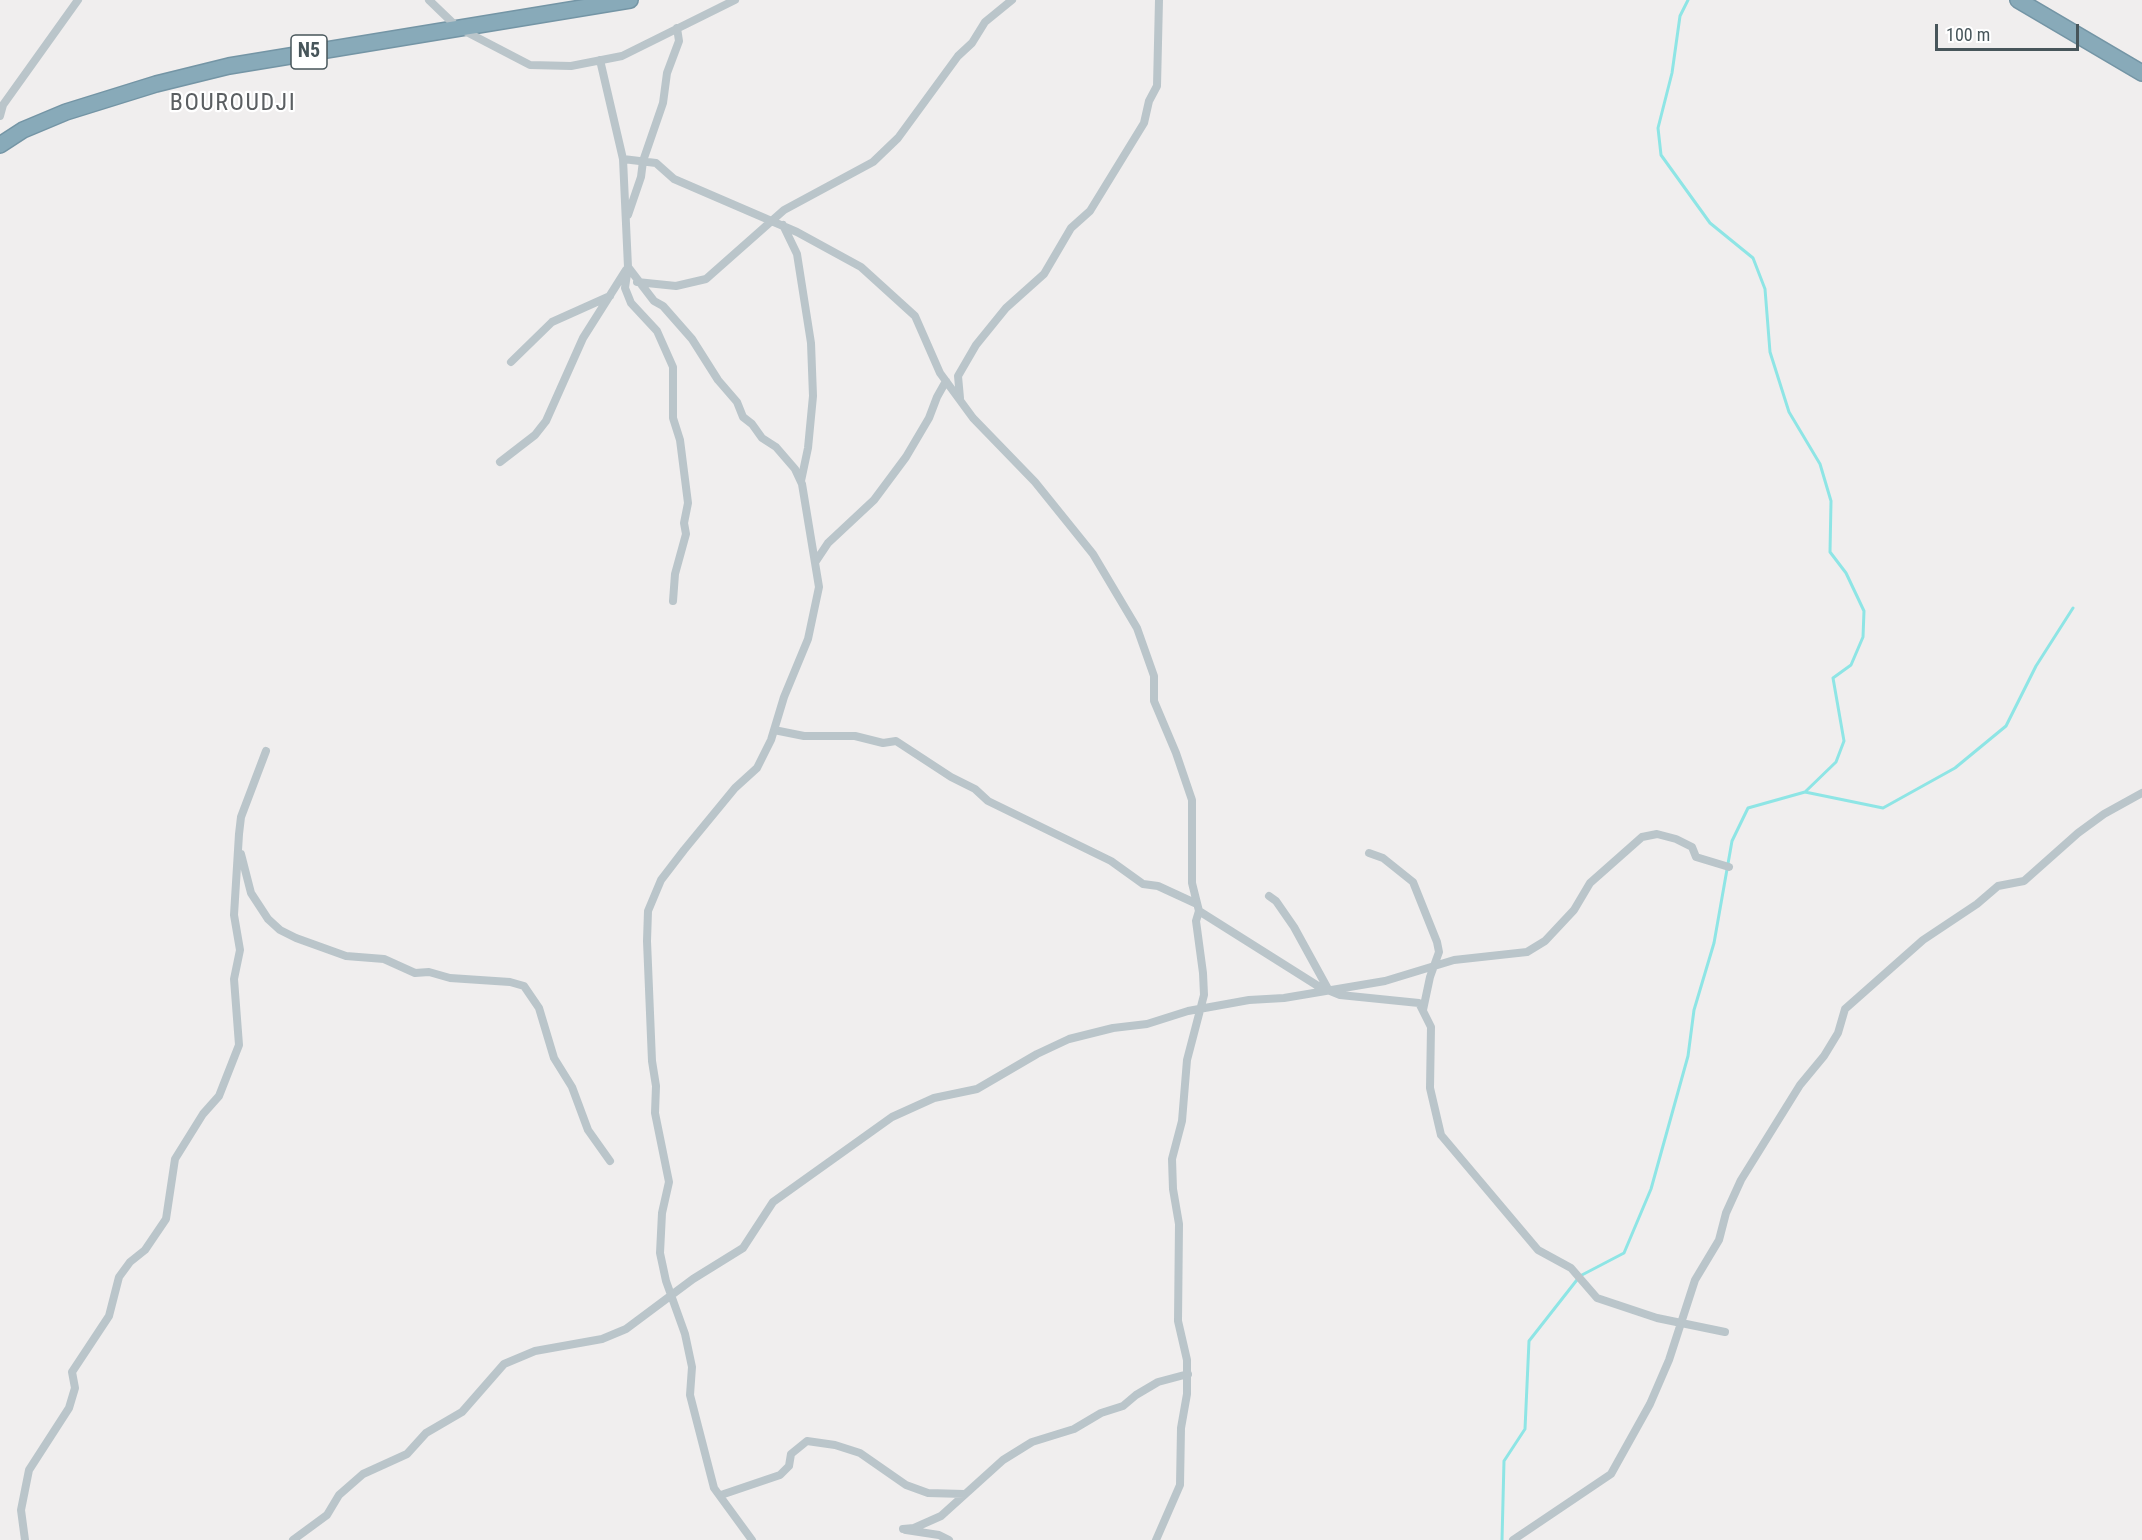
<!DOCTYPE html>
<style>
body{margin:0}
#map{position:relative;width:2142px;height:1540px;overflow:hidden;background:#f0eeee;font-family:"Roboto Condensed",sans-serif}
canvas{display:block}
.scale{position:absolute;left:1935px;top:24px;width:144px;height:27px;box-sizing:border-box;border:3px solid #47555a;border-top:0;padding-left:8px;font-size:18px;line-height:21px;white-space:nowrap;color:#47555a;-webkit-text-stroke:4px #fff;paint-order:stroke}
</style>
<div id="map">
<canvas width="2142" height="1540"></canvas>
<div class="scale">100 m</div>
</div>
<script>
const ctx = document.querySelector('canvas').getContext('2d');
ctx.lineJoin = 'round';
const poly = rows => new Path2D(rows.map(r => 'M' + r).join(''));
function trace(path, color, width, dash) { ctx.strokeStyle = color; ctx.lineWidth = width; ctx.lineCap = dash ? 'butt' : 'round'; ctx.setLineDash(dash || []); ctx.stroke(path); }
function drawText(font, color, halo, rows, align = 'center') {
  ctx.font = font + ' "Roboto Condensed",sans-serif'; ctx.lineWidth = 4.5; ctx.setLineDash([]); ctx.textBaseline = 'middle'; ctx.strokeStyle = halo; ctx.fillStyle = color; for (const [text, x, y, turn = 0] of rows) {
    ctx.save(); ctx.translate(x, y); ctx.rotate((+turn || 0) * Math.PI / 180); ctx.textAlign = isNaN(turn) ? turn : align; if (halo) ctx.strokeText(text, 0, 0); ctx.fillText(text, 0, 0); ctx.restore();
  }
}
const stream = poly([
 [1688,0,1680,16,1672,73,1658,128,1661,155,1710,223,1753,258,1765,289,1770,352,1789,412,1820,464,1831,501,1830,552,1846,573,1864,611,1863,637,1851,665,1833,678,1844,741,1836,762,1805,792],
 [1502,1540,1504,1461,1525,1429,1529,1341,1580,1276,1624,1253,1651,1189,1688,1056,1694,1010,1714,943,1732,841,1748,808,1805,792,1883,808,1955,768,2006,726,2036,666,2073,608]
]);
const street = poly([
 [429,0,457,27,530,65,571,66,622,56,735,0],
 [600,60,623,159,628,267,654,301,663,306,692,339,718,380,737,402,743,417,752,424,762,438,776,447,795,469,802,484,819,587,808,639,784,697,771,740,757,768,735,788,684,850,661,880,648,911,647,941,652,1061,656,1086,655,1113,669,1182,662,1213,660,1253,666,1281,685,1334,692,1367,690,1395,714,1488,752,1540],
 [0,116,3,105,78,0],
 [623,159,656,163,674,179,797,232,861,267,915,316,940,373,973,418,1035,482,1093,554,1137,628,1154,676,1154,701,1176,753,1192,800,1192,883,1199,911,1318,986,1340,995,1419,1003,1431,1027,1430,1088,1441,1135,1538,1250,1571,1268,1597,1298,1657,1318,1725,1332],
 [628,215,641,177,643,161,663,103,667,73,679,41,677,28],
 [783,225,797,254,811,343,813,396,808,448,801,481],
 [628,267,625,288,631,303,657,331,673,367,673,418,680,440,688,503,684,523,686,534,675,574,673,601],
 [637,282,676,286,706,279,784,210,873,162,898,138,958,56,972,43,985,22,1012,0],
 [511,362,552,322,610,296],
 [960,398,958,376,976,345,1006,308,1044,274,1071,228,1090,211,1144,123,1149,101,1157,86,1159,0],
 [500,462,535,435,546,421,583,338,626,270],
 [816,561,828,543,874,500,906,457,929,418,937,397,946,381],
 [774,730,804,736,855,736,883,743,896,741,951,777,975,789,988,801,1111,861,1143,884,1158,886,1197,904],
 [1369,853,1383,858,1413,882,1437,942,1439,952,1430,977,1423,1010],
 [241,854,251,893,268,919,280,930,296,938,346,956,384,959,415,973,429,972,450,978,510,982,524,986,539,1008,554,1058,572,1087,588,1130,610,1161],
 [1269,896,1276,901,1294,927,1328,989],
 [721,1495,780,1475,789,1466,791,1454,807,1441,835,1445,860,1453,906,1485,928,1493,964,1494],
 [903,1529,914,1528,941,1516,1003,1460,1032,1442,1074,1429,1101,1413,1123,1406,1136,1395,1158,1382,1188,1374],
 [906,1530,939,1535,949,1540],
 [25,1540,21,1510,29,1470,69,1408,75,1388,72,1372,109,1316,119,1277,130,1262,145,1250,166,1219,175,1159,203,1114,219,1096,239,1045,234,979,240,950,234,915,239,834,241,817,266,751],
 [293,1540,327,1515,339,1495,363,1474,407,1454,426,1433,462,1412,504,1364,535,1351,602,1339,626,1329,693,1279,743,1248,773,1202,892,1117,934,1098,977,1089,1037,1054,1069,1039,1113,1028,1147,1024,1188,1011,1249,1000,1284,998,1385,981,1454,960,1527,952,1545,941,1574,910,1590,883,1642,837,1657,834,1676,839,1692,847,1696,857,1729,867],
 [1156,1540,1180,1485,1181,1428,1187,1394,1187,1360,1178,1321,1179,1224,1173,1189,1172,1159,1182,1121,1187,1060,1204,995,1203,973,1196,921,1199,911],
 [1513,1540,1611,1474,1650,1404,1669,1360,1695,1280,1719,1240,1726,1213,1741,1180,1800,1085,1824,1056,1838,1033,1845,1009,1923,940,1977,904,1998,886,2024,881,2078,833,2104,814,2142,793]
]);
const highway = poly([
 [2018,0,2142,73],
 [0,145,23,130,66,112,156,84,229,66,630,0]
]);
const shields = [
 [309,52,36]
];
const shieldNames = [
 ["N5",309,52]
];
const quarterNames = [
 ["BOUROUDJI",233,104]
];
trace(stream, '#8ee5e5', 3);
trace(highway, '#7495a5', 18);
trace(street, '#bac5ca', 8);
trace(highway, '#88aab9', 15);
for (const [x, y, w] of shields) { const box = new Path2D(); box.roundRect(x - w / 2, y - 17, w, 34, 4.5); ctx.fillStyle = '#fff'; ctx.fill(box); trace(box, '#47555a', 1.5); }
drawText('bold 20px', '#47555a', null, shieldNames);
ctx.letterSpacing = '1.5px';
drawText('24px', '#5b5f62', '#fff', quarterNames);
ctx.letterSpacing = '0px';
</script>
